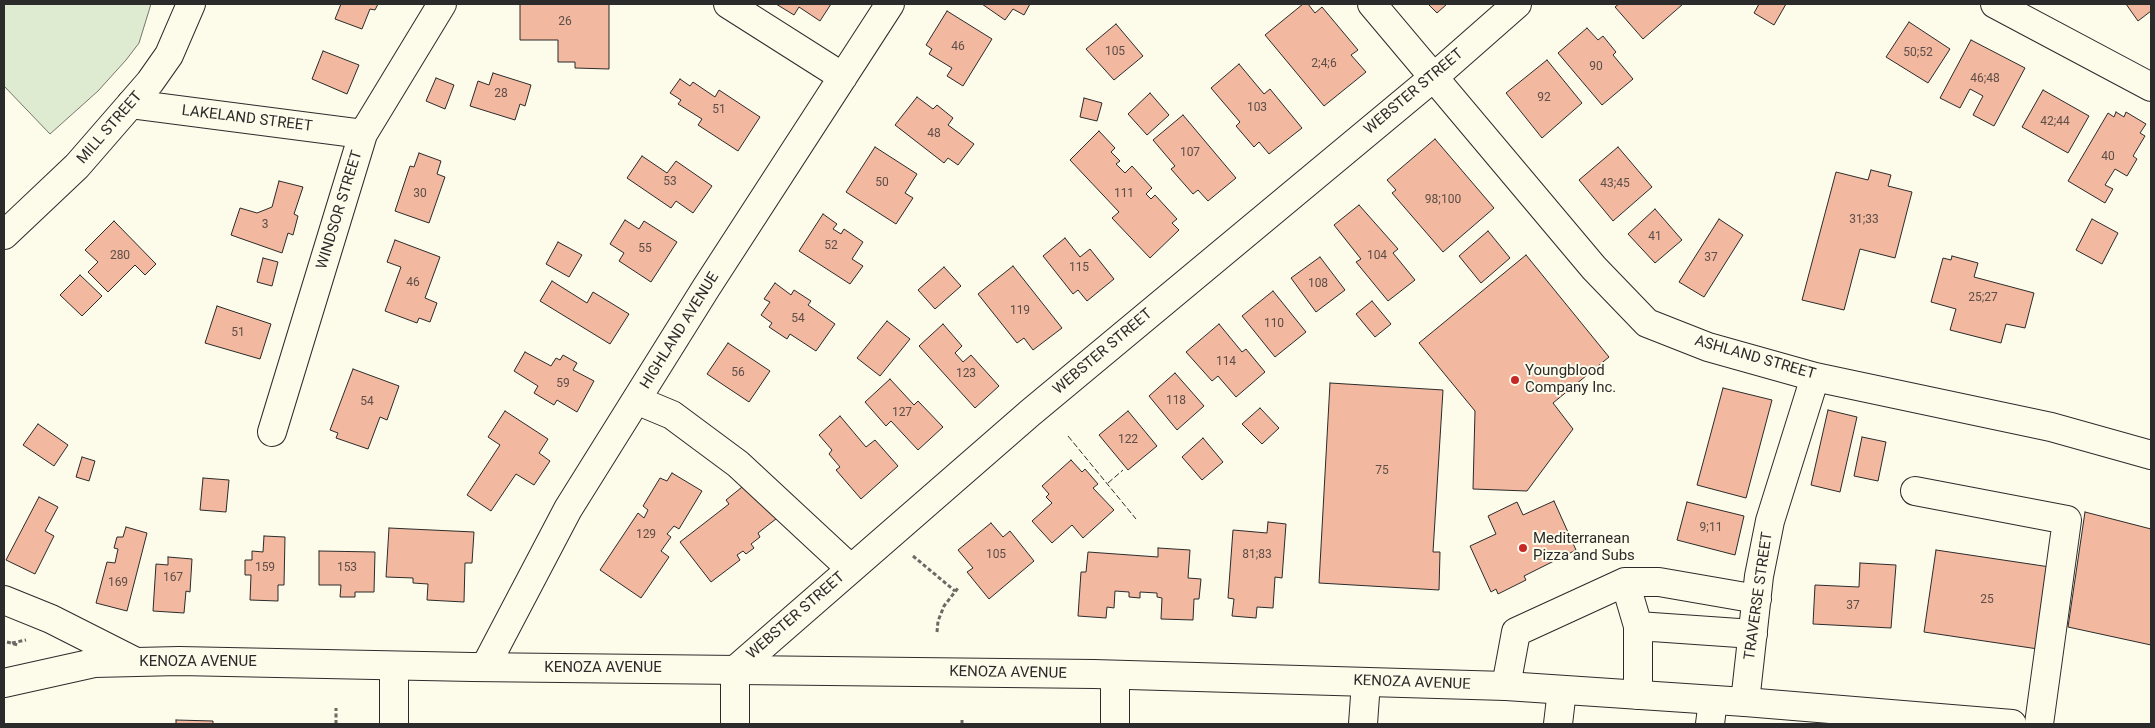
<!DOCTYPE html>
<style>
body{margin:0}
#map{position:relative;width:2155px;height:728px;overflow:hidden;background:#fdfbea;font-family:Roboto,sans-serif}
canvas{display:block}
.frame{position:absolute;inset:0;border:5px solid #2b2b2b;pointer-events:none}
</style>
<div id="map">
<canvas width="2155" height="728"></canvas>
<div class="frame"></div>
</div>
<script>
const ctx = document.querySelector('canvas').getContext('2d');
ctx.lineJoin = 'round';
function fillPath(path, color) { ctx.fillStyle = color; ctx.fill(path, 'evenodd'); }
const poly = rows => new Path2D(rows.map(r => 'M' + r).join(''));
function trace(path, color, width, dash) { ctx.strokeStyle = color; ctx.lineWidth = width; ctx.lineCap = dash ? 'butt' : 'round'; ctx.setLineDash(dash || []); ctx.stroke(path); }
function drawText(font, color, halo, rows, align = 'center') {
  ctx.font = font + ' Roboto,sans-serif'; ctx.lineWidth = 4; ctx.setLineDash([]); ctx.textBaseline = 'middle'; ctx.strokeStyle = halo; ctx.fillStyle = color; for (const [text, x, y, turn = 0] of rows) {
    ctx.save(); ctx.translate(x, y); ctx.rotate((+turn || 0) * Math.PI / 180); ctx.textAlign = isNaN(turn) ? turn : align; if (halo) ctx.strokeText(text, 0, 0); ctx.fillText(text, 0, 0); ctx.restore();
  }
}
const green = poly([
 [4,4,151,4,139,43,126,60,98,91,50,134,4,86,4,4]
]);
const building = poly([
 [341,4,378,4,375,10,370,9,362,29,335,19,341,4],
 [520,4,609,4,609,69,575,68,575,62,558,62,558,40,520,40,520,4],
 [776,4,831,4,820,21,799,7,794,15,776,4],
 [982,4,1030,4,1024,15,1013,9,1005,20,982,4],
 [1303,4,1308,4,1315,13,1322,7,1358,50,1351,55,1366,72,1324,106,1265,35,1303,4],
 [1428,4,1447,4,1437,13,1428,4],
 [1619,4,1683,4,1643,39,1615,7,1619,4],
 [1759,4,1786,4,1774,25,1754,13,1759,4],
 [2126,4,2151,4,2151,11,2138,21,2126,4],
 [947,11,992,39,963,86,947,76,952,68,929,54,932,49,926,45,947,11],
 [1909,22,1950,49,1928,83,1886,57,1909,22],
 [1116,24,1143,56,1114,80,1086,49,1116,24],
 [1587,28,1598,40,1603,36,1616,52,1613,55,1633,79,1602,105,1558,53,1587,28],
 [1971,40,2025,68,1994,126,1973,115,1983,96,1970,89,1960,108,1940,98,1971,40],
 [323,51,359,65,347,94,312,79,323,51],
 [1547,60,1582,103,1542,138,1506,93,1547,60],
 [1239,64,1264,94,1270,89,1302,128,1269,154,1259,142,1254,147,1236,126,1240,122,1211,88,1239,64],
 [493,73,531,85,525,106,520,104,515,120,470,106,478,81,489,85,493,73],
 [436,78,454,85,445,109,426,101,436,78],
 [680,79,690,86,693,82,715,97,719,90,760,117,738,151,698,125,702,119,678,104,681,100,670,93,680,79],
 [2043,90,2089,116,2068,153,2022,127,2043,90],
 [1150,93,1169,115,1147,135,1128,114,1150,93],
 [917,97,933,109,937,105,953,118,948,125,974,144,958,165,948,158,944,163,895,125,917,97],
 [1084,98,1102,103,1097,121,1080,117,1084,98],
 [2116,112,2124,117,2126,112,2146,124,2140,133,2145,136,2133,156,2137,159,2127,176,2115,169,2105,185,2113,189,2105,203,2068,181,2108,113,2114,117,2116,112],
 [1183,115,1236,178,1208,201,1198,190,1193,194,1171,169,1175,166,1153,140,1183,115],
 [1099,131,1115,148,1111,152,1120,161,1116,164,1125,173,1132,166,1152,188,1146,194,1151,199,1155,195,1177,219,1172,223,1179,230,1150,258,1112,218,1119,212,1070,160,1099,131],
 [1435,139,1494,208,1443,252,1392,193,1396,190,1387,180,1435,139],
 [875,147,917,174,905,193,913,198,896,224,846,192,875,147],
 [1618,147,1652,187,1613,221,1579,180,1618,147],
 [419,153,441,161,437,174,445,177,429,223,395,211,410,166,414,167,419,153],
 [642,156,667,173,676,161,712,186,693,213,676,201,671,208,627,178,642,156],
 [1871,170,1891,175,1888,186,1912,192,1895,258,1860,249,1844,310,1802,300,1836,172,1868,180,1871,170],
 [279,181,303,187,294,214,298,216,293,235,288,233,282,253,231,235,240,208,257,213,272,207,279,181],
 [1359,205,1398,249,1393,253,1415,280,1388,301,1356,262,1361,259,1334,225,1359,205],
 [1655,209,1682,240,1655,263,1628,234,1655,209],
 [823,214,837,224,833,229,841,234,844,229,863,242,852,259,863,266,850,284,799,251,823,214],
 [1719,219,1743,235,1704,297,1679,282,1719,219],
 [2092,219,2118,233,2102,264,2076,250,2092,219],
 [625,220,639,229,644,221,677,242,651,282,619,261,624,253,610,244,625,220],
 [114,221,156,264,145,275,135,265,108,292,88,272,98,262,85,250,114,221],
 [1488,231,1510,258,1481,283,1459,256,1488,231],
 [1065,238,1080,257,1090,249,1114,279,1087,301,1078,290,1073,294,1043,256,1065,238],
 [395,240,440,257,425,298,437,303,430,322,419,318,417,323,385,311,401,267,387,262,395,240],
 [558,242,582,255,569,277,546,264,558,242],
 [1526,255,1609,357,1553,403,1573,429,1527,491,1473,489,1475,411,1419,343,1526,255],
 [1952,256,1978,263,1974,277,2034,293,2025,328,2006,324,2001,343,1950,330,1956,309,1931,302,1943,258,1951,260,1952,256],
 [1320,257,1345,290,1316,312,1291,278,1320,257],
 [263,258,278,262,272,286,257,282,263,258],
 [1013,266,1062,328,1033,350,1024,338,1017,343,978,294,1013,266],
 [944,267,961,286,935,309,918,290,944,267],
 [80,275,102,296,82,316,60,295,80,275],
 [552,281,587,303,593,292,629,314,610,344,540,301,552,281],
 [775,283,791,295,794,290,811,301,808,305,835,324,816,351,790,334,787,339,769,327,772,323,761,315,770,302,764,299,775,283],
 [1273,291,1306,332,1275,357,1242,316,1273,291],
 [1372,301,1391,324,1375,337,1356,314,1372,301],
 [217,306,271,324,260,359,205,343,217,306],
 [887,321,910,339,880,376,857,358,887,321],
 [943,324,962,346,955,353,963,362,971,355,999,386,975,408,919,346,943,324],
 [1219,324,1242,352,1246,349,1265,372,1236,397,1218,376,1212,381,1186,352,1219,324],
 [728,343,770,371,749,402,707,374,728,343],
 [525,352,551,366,556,358,560,360,563,355,577,363,573,370,594,381,577,412,557,400,554,405,534,393,538,386,514,371,525,352],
 [353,369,399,386,387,420,380,417,368,449,336,438,338,433,330,430,353,369],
 [1175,373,1204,406,1177,430,1149,396,1175,373],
 [890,379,914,405,918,401,943,427,918,450,891,421,886,426,865,402,890,379],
 [1330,383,1443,390,1433,552,1440,552,1439,590,1319,583,1330,383],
 [1723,388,1772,400,1746,498,1697,485,1723,388],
 [1260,408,1279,428,1262,444,1242,424,1260,408],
 [1828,410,1857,417,1840,492,1811,485,1828,410],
 [505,411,548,439,539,453,550,461,534,485,516,474,491,511,467,495,500,445,488,437,505,411],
 [1128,411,1157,446,1128,470,1099,435,1128,411],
 [840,416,866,447,875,440,898,466,861,499,836,470,840,467,829,454,832,450,819,435,840,416],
 [38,424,68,445,54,466,23,445,38,424],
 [1862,437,1886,442,1878,481,1854,476,1862,437],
 [1203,438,1223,462,1202,480,1182,457,1203,438],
 [82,457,95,461,89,481,76,477,82,457],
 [1071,460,1082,472,1085,469,1098,484,1093,488,1114,510,1083,538,1072,525,1052,543,1032,521,1052,503,1046,497,1049,494,1042,486,1071,460],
 [672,473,702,491,679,529,674,526,667,534,671,537,661,551,669,557,641,598,600,570,638,513,644,518,648,510,643,506,660,478,667,481,672,473],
 [203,478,229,480,226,512,200,510,203,478],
 [752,479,781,515,758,533,760,537,751,544,754,548,746,554,743,551,737,555,740,560,711,582,680,542,729,504,726,500,752,479],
 [39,497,58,507,45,531,54,536,35,574,6,560,39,497],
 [1554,501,1576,550,1524,576,1526,580,1498,594,1496,589,1491,592,1470,546,1496,534,1488,516,1517,502,1523,515,1554,501],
 [1687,502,1744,516,1735,555,1677,540,1687,502],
 [2085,512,2151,529,2151,645,2068,627,2085,512],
 [1268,522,1286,524,1282,578,1275,577,1273,608,1257,607,1256,618,1232,616,1234,599,1228,598,1233,530,1267,533,1268,522],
 [991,523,1003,537,1010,531,1034,561,989,599,967,572,973,568,958,550,991,523],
 [126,527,147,533,127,611,96,603,107,562,115,563,118,549,114,548,117,537,123,537,126,527],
 [389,528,474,532,472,563,465,563,464,602,427,600,428,584,413,583,413,578,386,577,389,528],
 [264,536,285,537,284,585,278,585,278,601,250,600,251,575,245,575,245,560,252,560,252,551,263,552,264,536],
 [1158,548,1190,550,1188,578,1201,579,1199,599,1194,599,1193,620,1161,619,1162,598,1157,597,1157,593,1140,592,1140,598,1129,597,1129,592,1115,591,1114,608,1107,607,1106,618,1078,616,1081,572,1086,572,1088,552,1158,557,1158,548],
 [1936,550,2050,567,2038,649,1924,632,1936,550],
 [319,551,375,552,374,592,355,592,355,597,340,597,341,585,319,585,319,551],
 [168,557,192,559,190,592,186,591,184,613,153,611,156,564,168,565,168,557],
 [1860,563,1896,565,1891,628,1813,624,1815,585,1859,587,1860,563],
 [176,720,213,721,213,724,176,724,176,720]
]);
const path = poly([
 [913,556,955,591],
 [937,632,938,621,944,606,958,588],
 [7,642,18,645],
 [12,643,26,640],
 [336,724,336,708],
 [962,724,962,719]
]);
const minor = poly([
 [728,4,843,77],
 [1372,4,1594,268,1647,323,1708,347,1815,377,2051,427,2151,455],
 [1995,4,2151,87],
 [131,104,363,134],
 [636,400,672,415,738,464,851,569],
 [272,432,363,134,442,4],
 [1915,491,2067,520,2039,724],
 [1625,582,1638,626,1753,634],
 [1638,626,1638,695],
 [485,667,568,509,706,288,890,4],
 [1115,675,1115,724],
 [1506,686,1516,632,1625,582,1659,582,1757,599],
 [1745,702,1759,576,1770,521,1815,377],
 [394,724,394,666],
 [735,724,735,670,1030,413,1434,77,1517,4],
 [1363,724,1366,682],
 [1558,724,1562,690],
 [1710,724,1713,700]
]);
const major = poly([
 [4,235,77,166,150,82,169,55,191,4],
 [4,600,51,619,132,660],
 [4,683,94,663,179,661,472,667,1094,674,1506,686,1745,702,2012,724]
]);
const fence = poly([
 [1068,436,1136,519],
 [1108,483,1123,470]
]);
const markers = [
 [1515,380,5,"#c62828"],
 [1523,548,5,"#c62828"]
];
const numberNames = [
 ["26",565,22],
 ["46",958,47],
 ["105",1115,52],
 ["50;52",1918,53],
 ["2;4;6",1324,64],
 ["90",1596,67],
 ["46;48",1985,79],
 ["28",501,94],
 ["92",1544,98],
 ["103",1257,108],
 ["51",719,110],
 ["42;44",2055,122],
 ["48",934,134],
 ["107",1190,153],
 ["40",2108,157],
 ["53",670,182],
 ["50",882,183],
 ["43;45",1615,184],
 ["30",420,194],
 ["111",1124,194],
 ["98;100",1443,200],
 ["31;33",1864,220],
 ["3",265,225],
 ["41",1655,237],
 ["52",831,246],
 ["55",645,249],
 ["280",120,256],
 ["104",1377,256],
 ["37",1711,258],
 ["115",1079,268],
 ["46",413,283],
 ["108",1318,284],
 ["25;27",1983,298],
 ["119",1020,311],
 ["54",798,319],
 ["110",1274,324],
 ["51",238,333],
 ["114",1226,362],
 ["56",738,373],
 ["123",966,374],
 ["59",563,384],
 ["118",1176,401],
 ["54",367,402],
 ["127",902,413],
 ["122",1128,440],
 ["75",1382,471],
 ["9;11",1711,528],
 ["129",646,535],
 ["105",996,555],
 ["81;83",1257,555],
 ["159",265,568],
 ["153",347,568],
 ["167",173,578],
 ["169",118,583],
 ["25",1987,600],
 ["37",1853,606]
];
const streetNames = [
 ["WEBSTER STREET",1414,92,-40],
 ["LAKELAND STREET",247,119,7],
 ["MILL STREET",110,128,-49],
 ["WINDSOR STREET",340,210,-73],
 ["HIGHLAND AVENUE",680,331,-58],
 ["WEBSTER STREET",1103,352,-40],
 ["ASHLAND STREET",1755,358,16],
 ["TRAVERSE STREET",1759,596,-82],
 ["WEBSTER STREET",796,616,-41],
 ["KENOZA AVENUE",198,662],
 ["KENOZA AVENUE",603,668],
 ["KENOZA AVENUE",1008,673,1],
 ["KENOZA AVENUE",1412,683,2]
];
const poiNames = [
 ["Youngblood",1525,371],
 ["Company Inc.",1525,388],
 ["Mediterranean",1533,539],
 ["Pizza and Subs",1533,556]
];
fillPath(green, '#deebd1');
trace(green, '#74746e', 1);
fillPath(building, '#f2b8a0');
trace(building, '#2b2b2b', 1);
trace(minor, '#2b2b2b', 30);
trace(major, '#2b2b2b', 30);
trace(path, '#6a6964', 3, [4, 2.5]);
trace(minor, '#fdfbea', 28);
trace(major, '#fdfbea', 28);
trace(fence, '#2b2b2b', 1, [6, 2.5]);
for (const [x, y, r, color] of markers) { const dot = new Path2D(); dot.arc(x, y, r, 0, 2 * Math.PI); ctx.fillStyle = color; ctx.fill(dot); trace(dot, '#fdfbea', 2); }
drawText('12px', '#5d4e48', null, numberNames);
drawText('15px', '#2b2b2b', '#fdfbea', streetNames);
drawText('15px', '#2b2b2b', '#fdfbea', poiNames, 'left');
</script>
